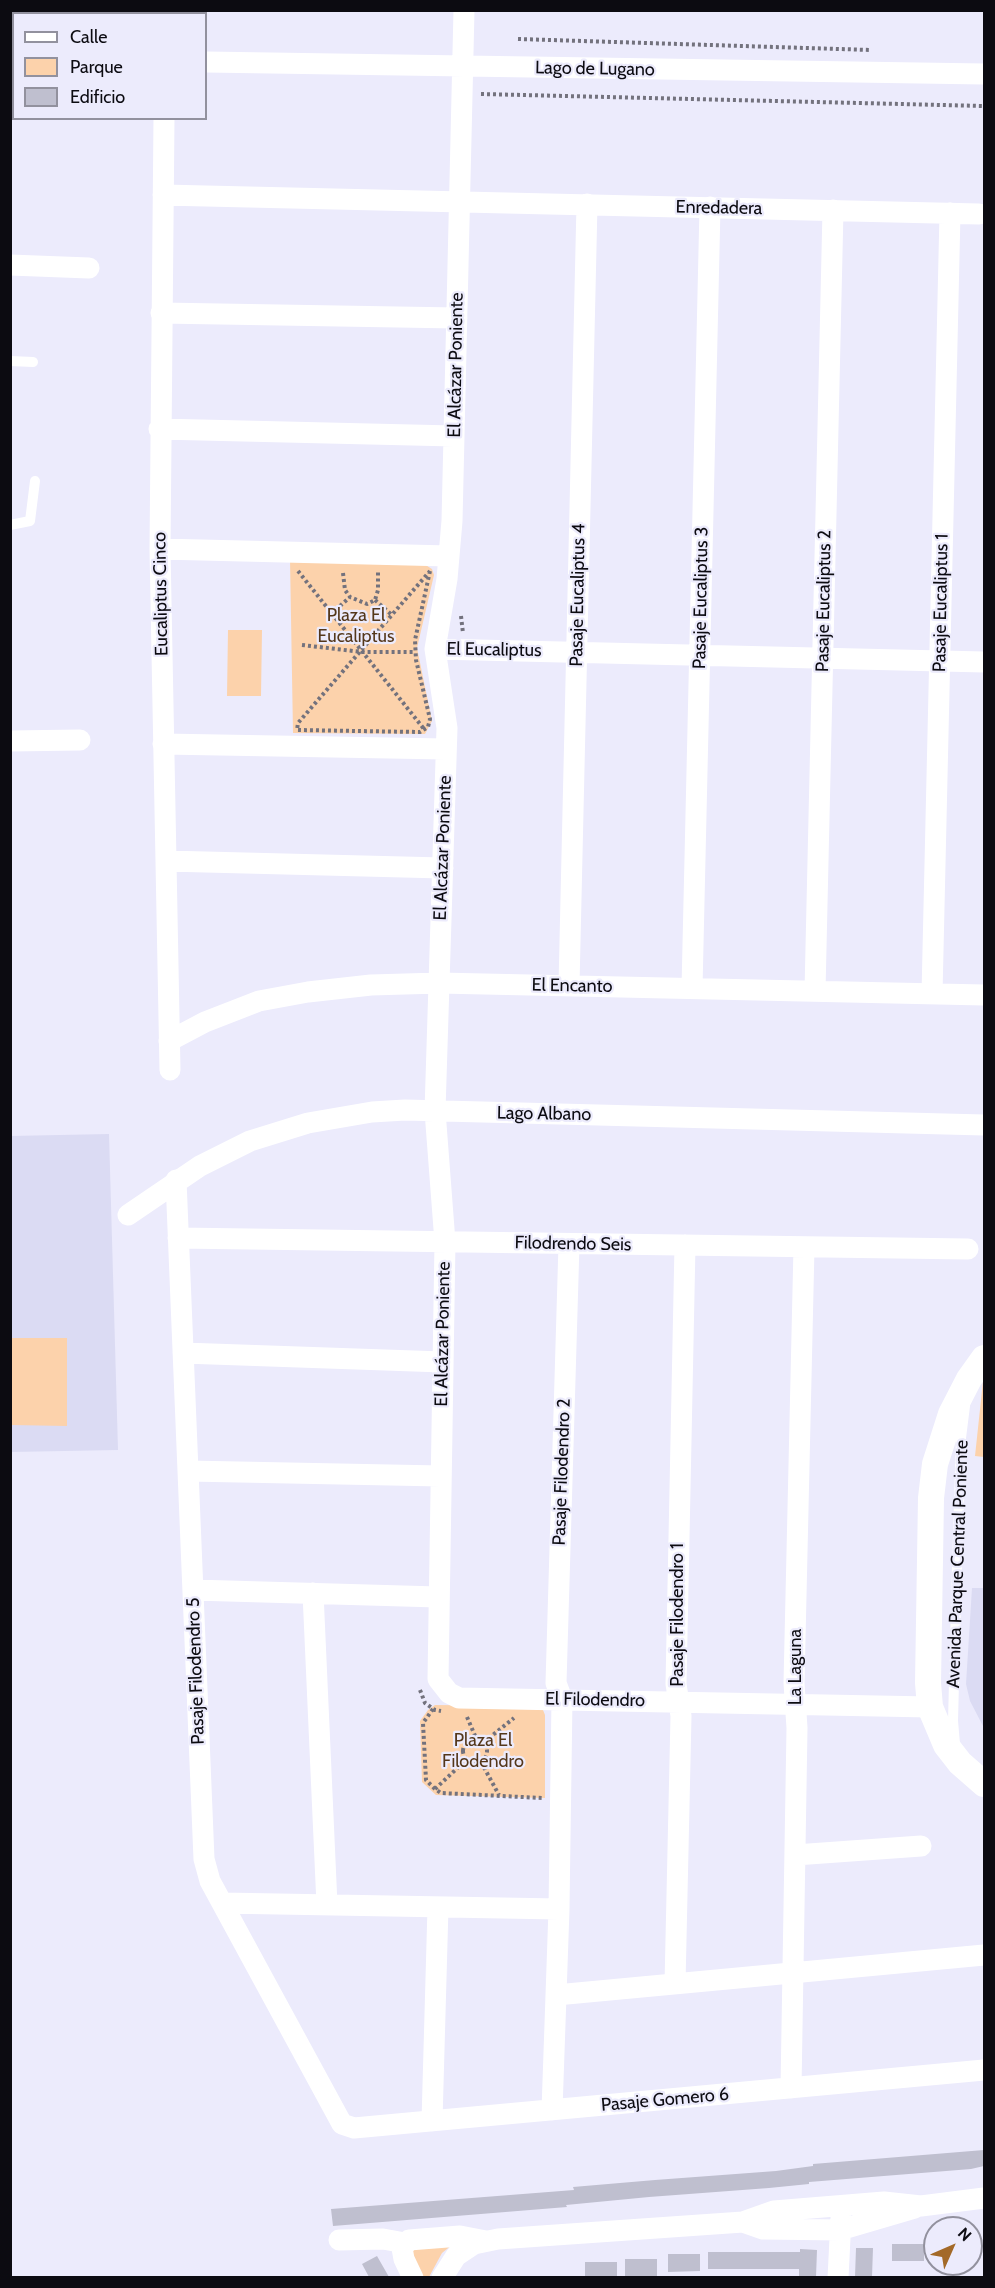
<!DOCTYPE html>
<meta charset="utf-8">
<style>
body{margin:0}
#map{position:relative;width:995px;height:2288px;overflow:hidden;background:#ecebfc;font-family:Cabin,sans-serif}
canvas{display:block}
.frame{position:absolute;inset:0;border:12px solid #0c0b11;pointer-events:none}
.legend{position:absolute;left:12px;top:12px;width:195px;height:108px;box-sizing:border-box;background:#ecebfc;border:2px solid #92919e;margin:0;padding:8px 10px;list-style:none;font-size:18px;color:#0c0b11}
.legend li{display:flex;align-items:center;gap:12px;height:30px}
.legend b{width:30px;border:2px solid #92919e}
.north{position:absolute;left:923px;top:2216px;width:60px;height:60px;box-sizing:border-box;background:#ecebfc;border:2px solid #92919e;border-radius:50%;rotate:45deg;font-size:16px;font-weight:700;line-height:24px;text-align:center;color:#0c0b11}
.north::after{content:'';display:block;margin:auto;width:21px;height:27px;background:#a36928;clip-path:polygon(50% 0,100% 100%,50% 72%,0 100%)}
</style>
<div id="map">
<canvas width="995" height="2288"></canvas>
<div class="frame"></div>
<ul class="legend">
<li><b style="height:8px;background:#fff"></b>Calle</li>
<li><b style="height:16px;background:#fcd2ab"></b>Parque</li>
<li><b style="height:16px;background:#bfbfcf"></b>Edificio</li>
</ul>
<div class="north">N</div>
</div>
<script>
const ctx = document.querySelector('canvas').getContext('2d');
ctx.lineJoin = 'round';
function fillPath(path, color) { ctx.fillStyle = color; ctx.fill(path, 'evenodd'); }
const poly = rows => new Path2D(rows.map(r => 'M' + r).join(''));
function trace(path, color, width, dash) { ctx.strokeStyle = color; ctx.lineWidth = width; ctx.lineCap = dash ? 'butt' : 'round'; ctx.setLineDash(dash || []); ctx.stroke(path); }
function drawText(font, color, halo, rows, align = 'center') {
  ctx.font = font + ' Cabin,sans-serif'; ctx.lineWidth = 4.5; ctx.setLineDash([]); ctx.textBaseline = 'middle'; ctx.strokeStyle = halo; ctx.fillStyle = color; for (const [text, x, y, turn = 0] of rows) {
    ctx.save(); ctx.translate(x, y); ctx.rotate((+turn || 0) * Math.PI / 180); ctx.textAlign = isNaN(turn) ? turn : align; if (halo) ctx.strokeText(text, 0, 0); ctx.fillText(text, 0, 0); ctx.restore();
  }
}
const built = poly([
 [109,1134,118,1450,11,1452,10,1136],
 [972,1588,984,1588,984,1728,970,1701,966,1684]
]);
const green = poly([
 [290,559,424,564,432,569,434,575,417,648,432,721,425,734,293,733],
 [228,630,262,630,261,696,227,696],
 [11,1338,67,1338,67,1426,11,1425],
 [984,1372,984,1457,975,1456],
 [435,1705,533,1706,543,1710,545,1715,545,1798,436,1795,422,1782,420,1721,428,1710],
 [458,2240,442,2253,429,2277,420,2277,410,2256,414,2245]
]);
const building = poly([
 [984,2150,984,2166,971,2169,809,2182,809,2184,769,2188,649,2197,566,2205,567,2207,333,2226,331,2209,574,2190,573,2187,655,2180,776,2171,813,2166,813,2164],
 [892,2244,924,2244,924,2261,892,2261],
 [856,2248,873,2248,872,2277,855,2277],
 [800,2249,817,2250,816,2277,799,2277,799,2269,708,2269,708,2252,800,2252],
 [668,2254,700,2254,700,2271,668,2272],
 [377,2256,389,2277,369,2277,362,2264],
 [625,2259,657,2259,657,2276,625,2276],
 [585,2262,617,2262,617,2277,585,2277]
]);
const path = poly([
 [518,39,871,50],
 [481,94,984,106],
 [298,571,424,729],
 [430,571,415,640,416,660,430,719,428,727,420,732,297,730,298,723,430,571],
 [343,573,345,590,350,597,367,604,375,600,378,590,378,572],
 [375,600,392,615],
 [331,614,350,597],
 [461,616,463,633],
 [302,645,362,652,415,652],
 [420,1690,425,1703,435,1710,441,1711],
 [433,1709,423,1723,426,1780,435,1789,441,1793,542,1798],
 [467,1717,476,1738],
 '463 1751a12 12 0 1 1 24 0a12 12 0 1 1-24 0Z',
 [484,1742,514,1718],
 [481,1762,499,1795],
 [435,1789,466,1760]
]);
const service = poly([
 [10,361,33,362],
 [10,525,30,521,35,481],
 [955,1744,953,1721,957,1567,961,1438,965,1406]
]);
const minor = poly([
 [464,10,452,521,447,579,435,649,447,728,435,1111,445,1242,438,1679,449,1693,459,1698,930,1707],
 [206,62,984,74],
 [164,118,160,549,170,1070],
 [163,195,979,214],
 [10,265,89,268],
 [161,313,457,318],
 [159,429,454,436],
 [160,549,449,556],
 [435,649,984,662],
 [10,741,80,740],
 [163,744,446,749],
 [166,861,443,868],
 [569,985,587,204],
 [692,988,710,207],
 [815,991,833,210],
 [932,994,950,213],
 [169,1041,205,1022,259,1001,308,992,371,985,439,983,984,995],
 [176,1180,204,1859,210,1881,342,2124,354,2128,984,2070],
 [128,1215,200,1166,250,1141,308,1123,372,1112,405,1110,984,1125],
 [178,1238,968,1249],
 [183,1353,443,1362],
 [188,1471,441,1476],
 [193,1590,438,1597],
 [313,1593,327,1905],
 [795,1855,921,1846],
 [222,1903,559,1909],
 [675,1984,681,1716,676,1684,685,1245],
 [556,1995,984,1955],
 [791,2088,797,1728,794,1683,804,1247],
 [552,2110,559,1909,562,1699,556,1683,569,1244],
 [432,2121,438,1907],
 [743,2222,763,2229,840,2230,915,2208],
 [339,2240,383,2239,405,2243],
 [413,2278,404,2259,402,2248,409,2240,460,2236,486,2241],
 [442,2278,456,2256,474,2244,498,2239,743,2222,774,2211,884,2202,921,2206,984,2198],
 [838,2278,841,2218]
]);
const tertiary = poly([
 [984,1358,969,1379,951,1414,935,1464,931,1498,928,1683,930,1707,946,1745,960,1763,984,1784]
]);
const streetNames = [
 ["Lago de Lugano",595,69,1],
 ["Enredadera",719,208,1],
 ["El Alcázar Poniente",456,365,-89],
 ["Eucaliptus Cinco",161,594,-91],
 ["Pasaje Eucaliptus 4",578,595,-89],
 ["Pasaje Eucaliptus 3",701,598,-89],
 ["Pasaje Eucaliptus 2",824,601,-89],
 ["Pasaje Eucaliptus 1",941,603,-89],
 ["El Eucaliptus",494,650,1],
 ["El Alcázar Poniente",443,848,-88],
 ["El Encanto",572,986,1],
 ["Lago Albano",544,1114,1],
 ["Filodrendo Seis",573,1244,1],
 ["El Alcázar Poniente",443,1334,-89],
 ["Pasaje Filodendro 2",562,1472,-88],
 ["Avenida Parque Central Poniente",958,1564,-88],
 ["Pasaje Filodendro 1",678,1615,-90],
 ["La Laguna",796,1667,-90],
 ["Pasaje Filodendro 5",196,1671,-92],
 ["El Filodendro",595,1700,1],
 ["Pasaje Gomero 6",665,2100,-5]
];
const parkNames = [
 ["Plaza El",356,616],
 ["Eucaliptus",356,637],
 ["Plaza El",483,1741],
 ["Filodendro",483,1762]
];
fillPath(built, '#dbdbf3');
fillPath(green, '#fcd2ab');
fillPath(building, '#bfbfcf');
trace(path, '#73727d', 4, [3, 3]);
trace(service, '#fff', 10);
trace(minor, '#fff', 21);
trace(tertiary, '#fff', 26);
drawText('18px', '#0c0b11', '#ecebfc', streetNames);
drawText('18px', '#54371a', '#ecebfc', parkNames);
</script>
